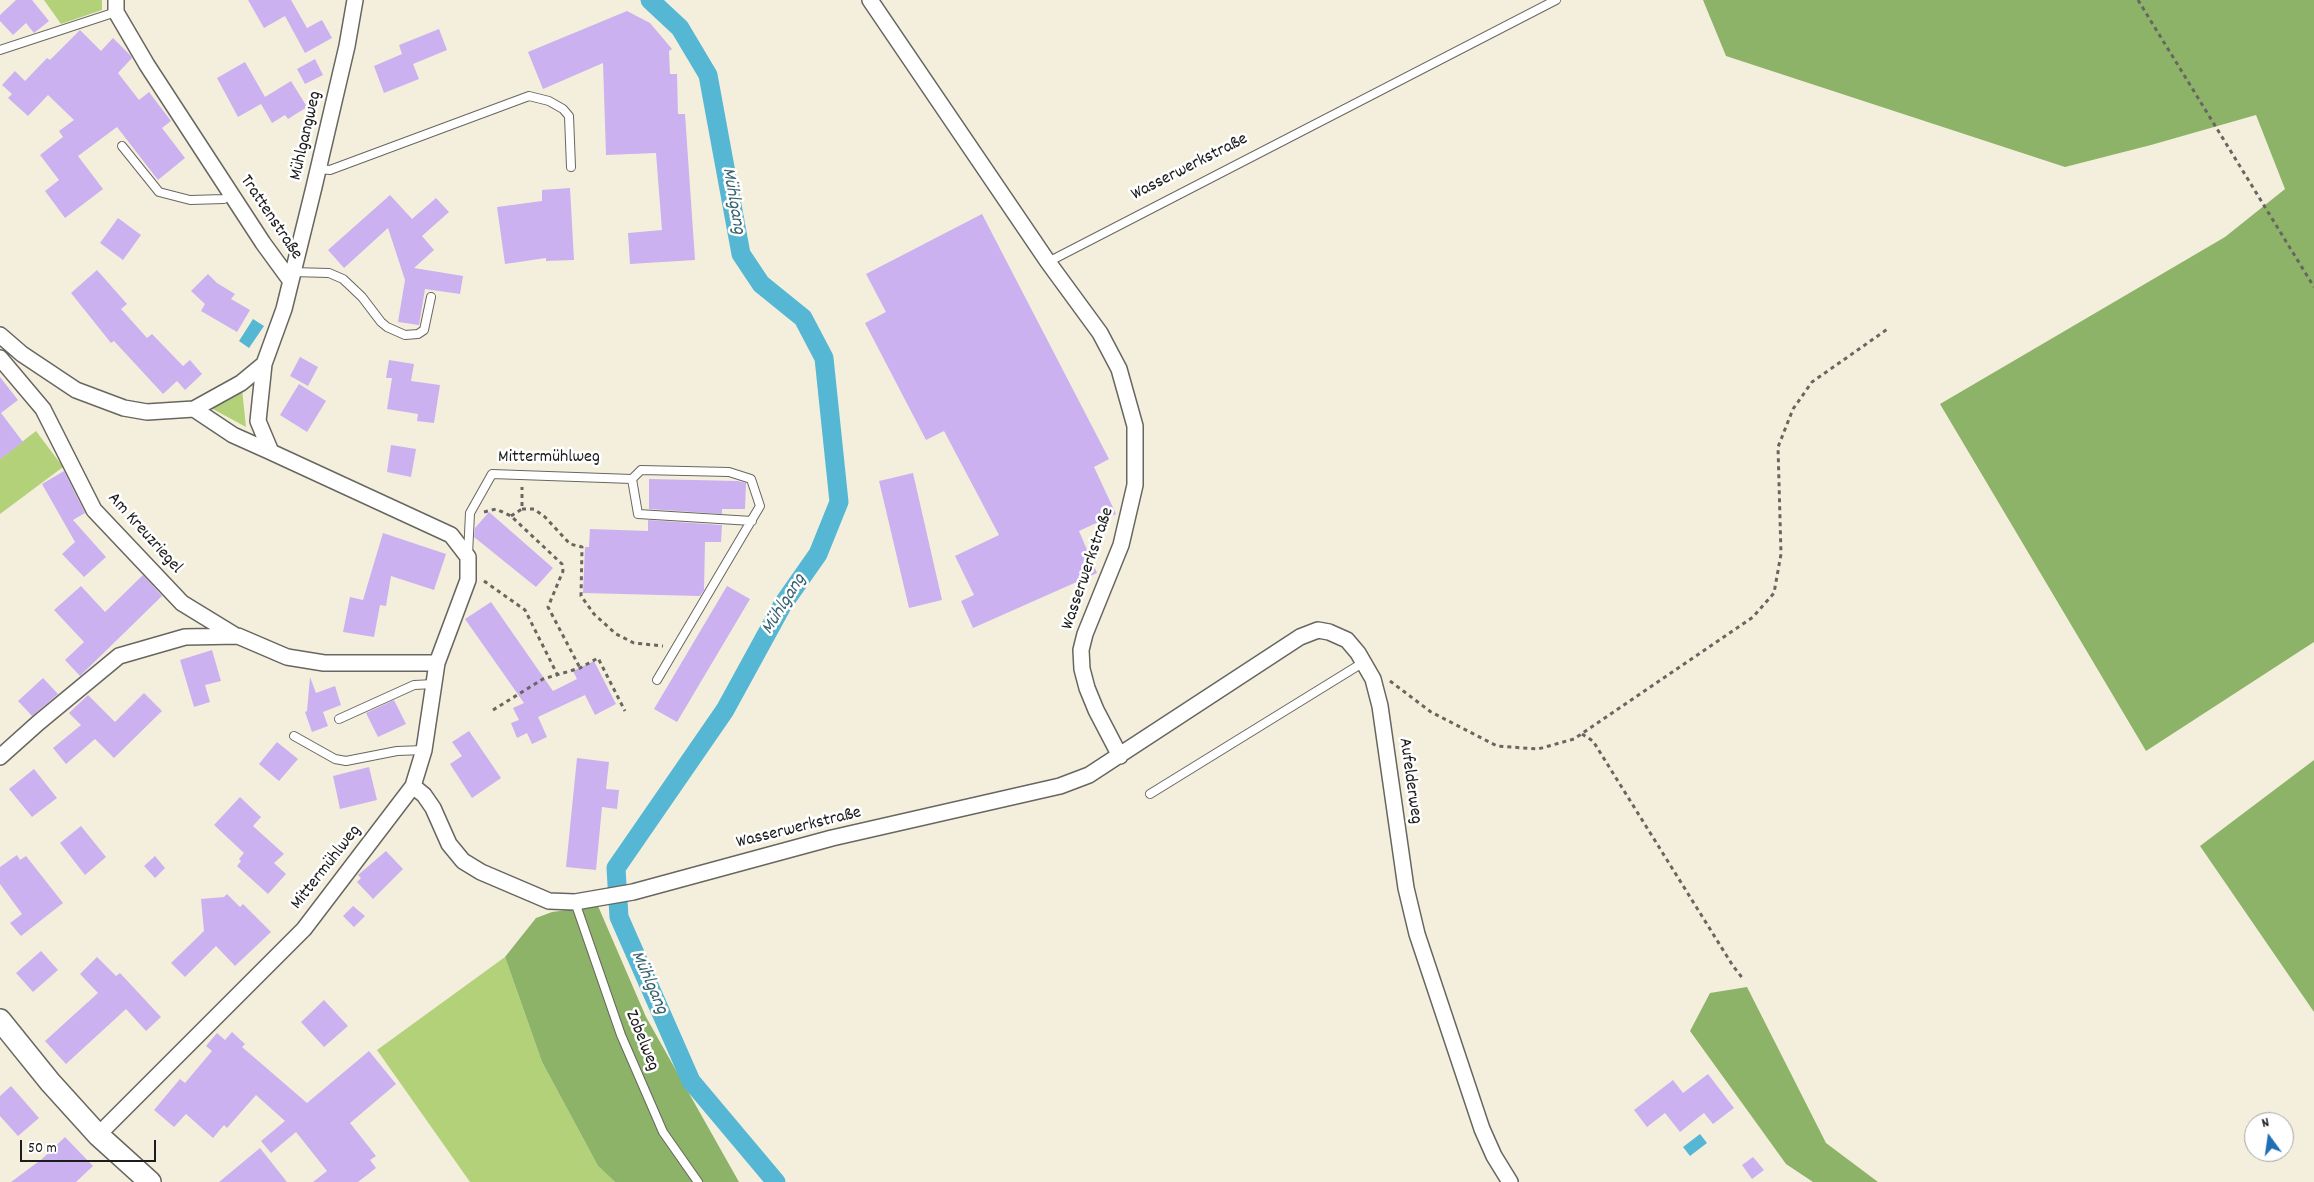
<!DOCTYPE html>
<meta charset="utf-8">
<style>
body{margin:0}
#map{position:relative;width:2314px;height:1182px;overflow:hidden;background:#f4efdd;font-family:Dekko,sans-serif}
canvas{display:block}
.north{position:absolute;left:2244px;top:1112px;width:50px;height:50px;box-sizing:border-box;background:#fff;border:1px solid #a4a4a4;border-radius:50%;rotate:346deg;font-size:14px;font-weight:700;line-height:20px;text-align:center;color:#1c1c1c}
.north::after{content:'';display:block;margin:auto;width:18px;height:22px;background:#1f6fb2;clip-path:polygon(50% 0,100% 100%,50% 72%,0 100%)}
.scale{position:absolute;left:20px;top:1140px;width:136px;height:22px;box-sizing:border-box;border:2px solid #1c1c1c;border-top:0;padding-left:6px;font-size:15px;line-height:18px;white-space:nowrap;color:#1c1c1c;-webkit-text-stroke:4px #fff;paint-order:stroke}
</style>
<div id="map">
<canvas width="2314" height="1182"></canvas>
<div class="north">N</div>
<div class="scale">50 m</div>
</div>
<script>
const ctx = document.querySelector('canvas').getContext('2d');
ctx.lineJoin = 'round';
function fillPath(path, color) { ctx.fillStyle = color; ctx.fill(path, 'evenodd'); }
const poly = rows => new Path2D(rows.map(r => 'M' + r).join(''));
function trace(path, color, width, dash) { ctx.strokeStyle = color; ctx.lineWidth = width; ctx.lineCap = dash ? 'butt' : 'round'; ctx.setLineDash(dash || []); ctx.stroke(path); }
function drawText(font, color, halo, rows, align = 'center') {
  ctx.font = font + ' Dekko,sans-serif'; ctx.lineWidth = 5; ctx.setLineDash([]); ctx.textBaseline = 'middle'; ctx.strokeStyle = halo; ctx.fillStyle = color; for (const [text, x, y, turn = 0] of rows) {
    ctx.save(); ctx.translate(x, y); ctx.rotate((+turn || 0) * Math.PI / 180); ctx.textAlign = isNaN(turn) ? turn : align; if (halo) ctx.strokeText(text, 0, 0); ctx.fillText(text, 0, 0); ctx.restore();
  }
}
const green = poly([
 [44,0,102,0,102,10,61,24],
 [242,389,246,427,209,407],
 [36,431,63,467,0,514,0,459],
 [505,957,542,1062,598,1166,615,1182,470,1182,377,1050]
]);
const forest = poly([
 [1703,0,2314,0,2314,642,2146,751,1940,404,2225,237,2285,189,2256,115,2151,145,2065,167,1726,56],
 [2314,760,2314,1012,2200,846],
 [598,906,646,1017,739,1182,615,1182,598,1166,542,1062,505,957,536,918,552,912],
 [1747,987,1826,1143,1878,1182,1813,1182,1786,1164,1690,1031,1710,993]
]);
const water = poly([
 [253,319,264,326,249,348,239,341],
 [1700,1134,1707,1143,1690,1156,1683,1147]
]);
const canal = poly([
 [650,0,680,28,708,75,741,254,761,284,803,318,824,358,839,502,818,554,783,604,725,710,616,868,619,917,691,1081,776,1182]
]);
const building = poly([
 [16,0,32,0,49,21,34,33,26,23,13,35,0,21,0,15],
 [248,0,291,0,307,28,322,20,332,38,305,53,285,16,264,28],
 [627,11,650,23,672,49,669,51,670,74,677,74,678,114,685,114,695,260,630,264,628,233,662,230,656,153,606,155,603,63,543,89,528,52],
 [439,29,447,50,413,64,419,79,384,93,374,66,402,54,399,45],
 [80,30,101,51,113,38,130,55,132,58,118,73,139,100,149,92,171,121,162,128,185,158,158,180,117,127,78,156,103,189,65,218,45,191,59,180,40,155,63,137,59,131,74,120,48,95,28,116,8,98,12,94,2,85,15,71,25,81,47,58,50,60],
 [315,59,323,75,305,84,297,69],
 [245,62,265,97,291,81,307,107,288,119,285,115,272,123,261,104,238,117,217,78],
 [570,188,574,260,546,261,546,258,505,264,497,207,542,201,542,190],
 [390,195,412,219,436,198,449,212,422,236,434,250,414,268,463,276,460,294,425,289,419,325,398,322,405,280,388,228,344,268,328,250],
 [982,214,1109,459,1094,467,1116,514,1079,531,1097,573,973,628,961,601,974,595,955,556,999,535,944,431,926,440,865,323,886,312,866,274],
 [118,218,141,235,123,260,100,243],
 [97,270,127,304,121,309,147,338,152,334,183,366,190,360,202,374,185,390,177,381,163,394,114,341,111,343,71,293],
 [208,274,217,283,235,294,231,299,250,310,237,332,201,311,205,304,191,291],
 [300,357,318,367,308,386,290,376],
 [389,360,414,364,411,381,440,385,434,423,417,421,418,414,387,409,392,378,386,378],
 [0,377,18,400,1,413,23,442,0,459],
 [299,384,326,401,307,432,280,415],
 [391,445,416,449,411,477,387,472],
 [64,471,85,513,73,520,106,557,84,577,62,554,75,542,42,484],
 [913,473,942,600,909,608,879,481],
 [649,479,738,481,746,483,745,509,722,509,722,514,649,509],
 [489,512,553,568,536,587,474,537,475,528],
 [648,520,722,525,721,542,705,542,704,590,700,596,583,593,585,547,589,547,590,529,648,531],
 [383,533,446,554,434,590,391,576,386,606,380,605,374,637,343,632,350,597,363,600],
 [143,575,162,596,80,676,65,660,84,642,54,610,81,586,105,612],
 [727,586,750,599,677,722,654,709],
 [491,602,553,691,577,679,573,671,594,661,616,704,595,715,585,695,538,717,547,737,532,744,527,733,517,738,511,723,519,720,513,708,524,703,465,619],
 [212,650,221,681,205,685,210,702,194,707,180,660],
 [310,677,316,693,335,686,341,705,323,712,328,726,312,732,305,712,307,711],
 [43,678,58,694,32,716,18,701],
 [144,693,162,711,114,758,95,739,66,764,53,748,81,725,69,713,88,695,115,722],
 [394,700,406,724,378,737,366,713],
 [469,731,501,778,472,798,450,764,462,756,452,742],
 [277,742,298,759,279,781,259,764],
 [577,758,609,762,606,789,619,790,617,809,602,807,596,870,566,867],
 [369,767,377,800,340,809,333,776],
 [34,769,57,798,32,817,9,789],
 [240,797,261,817,253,826,284,854,274,863,286,874,268,894,237,866,241,861,239,859,244,853,214,825],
 [81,826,106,857,85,875,60,843],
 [386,851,403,869,373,899,357,882,361,878,358,875],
 [17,855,20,860,26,856,63,903,21,936,10,923,22,914,0,884,0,867],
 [155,856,165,868,155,878,144,866],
 [227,894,240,907,243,904,271,932,235,966,216,946,185,977,171,963,204,931,201,899,224,897],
 [353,906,365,916,354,927,343,916],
 [41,951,58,970,33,992,16,973],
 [97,957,116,976,120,973,161,1017,146,1031,126,1009,66,1064,45,1041,98,993,80,974],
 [324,1000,348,1026,324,1047,301,1022],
 [232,1032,245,1044,242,1047,307,1103,369,1051,396,1084,350,1123,376,1156,370,1160,376,1168,358,1182,313,1182,327,1171,296,1132,271,1153,261,1141,285,1121,256,1095,227,1128,224,1125,213,1138,186,1114,174,1127,154,1110,180,1079,185,1083,212,1051,206,1046,217,1033,225,1040],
 [1708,1074,1734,1108,1713,1124,1704,1113,1680,1132,1665,1113,1647,1127,1634,1110,1673,1080,1683,1093],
 [11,1086,39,1118,18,1136,0,1116,0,1096],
 [65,1137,93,1166,76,1182,11,1182,42,1159],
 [260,1148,287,1182,219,1182],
 [1753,1157,1764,1170,1752,1179,1742,1165]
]);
const path = poly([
 [2138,0,2314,287],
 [522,509,534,509,545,517,570,544,582,547,581,596,594,614,616,634,634,643,663,646],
 [484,512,496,509,511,516,562,564,563,571,548,607,580,668],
 [511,516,522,509,522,487],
 [484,581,525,610,557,674],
 [1390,681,1431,712,1497,746,1538,749,1574,739,1753,617,1774,593,1781,554,1778,447,1793,409,1812,382,1889,328],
 [493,710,543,679,580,668,598,658,625,711],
 [1582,734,1593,741,1733,966,1744,980]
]);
const service = poly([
 [0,50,116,12],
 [122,146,159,192,190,200,224,199,230,194],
 [319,169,330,170,529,96,549,101,563,109,569,116,571,167],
 [1048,262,1556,0],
 [292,272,329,273,343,279,362,297,381,322,387,327,405,335,418,334,424,330,431,297],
 [632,479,638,514,752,521],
 [468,555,470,513,492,474,632,479,641,470,729,472,751,479,760,506,657,680],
 [339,719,414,685,434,684],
 [294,736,335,759,346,761,397,751,424,750],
 [1150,794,1364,662],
 [575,902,621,1035,663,1132,698,1182]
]);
const minor = poly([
 [116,0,116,12,147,65,263,243,290,280],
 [870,0,1048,262,1100,333,1119,369,1135,426,1135,485,1121,545,1085,634,1081,650,1082,669,1087,688,1096,710,1120,756],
 [0,335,22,354,76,390,124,408,147,412,194,409,241,383,264,364,284,309,314,187,347,46,355,0],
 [0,358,43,409,94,510,182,603,236,636],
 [194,409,233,435,271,452],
 [0,757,38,723,119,656,185,637,238,636,287,657,324,663,437,663],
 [413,786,424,795,433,808,449,844,463,861,481,872,549,901,575,902,633,892,832,838,1060,786,1089,775,1300,637,1318,630,1329,632,1347,640,1358,653,1373,679,1380,706,1406,888,1417,934,1482,1129,1494,1156,1510,1182],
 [98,1135,304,929,413,786,424,750,437,663,468,580,468,557,451,535,271,452,258,421,264,364]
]);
const secondary = poly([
 [0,1020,50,1082,98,1135,150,1182]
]);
const streetNames = [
 ["Mühlgangweg",307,136,-77],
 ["Wasserwerkstraße",1190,168,-27],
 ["Trattenstraße",270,218,56],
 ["Mittermühlweg",549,459],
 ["Am Kreuzriegel",144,534,48],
 ["Wasserwerkstraße",1089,569,-71],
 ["Aufelderweg",1409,781,82],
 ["Wasserwerkstraße",799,829,-14],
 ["Mittermühlweg",327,868,-52],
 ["Zobelweg",641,1041,68]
];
const waterNames = [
 ["Mühlgang",732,201,80],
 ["Mühlgang",785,605,-58],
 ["Mühlgang",648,983,66]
];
fillPath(green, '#b2d178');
fillPath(forest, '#8db368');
fillPath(water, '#55b7d4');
trace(canal, '#55b7d4', 19);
fillPath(building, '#cbb1ef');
trace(service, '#686660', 10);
trace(minor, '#686660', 18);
trace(secondary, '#686660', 24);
trace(path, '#686660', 3, [4, 4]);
trace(service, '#fff', 8);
trace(minor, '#fff', 15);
trace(secondary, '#fff', 21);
drawText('18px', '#1c1c1c', '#fff', streetNames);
drawText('italic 19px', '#36626f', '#fff', waterNames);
</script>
